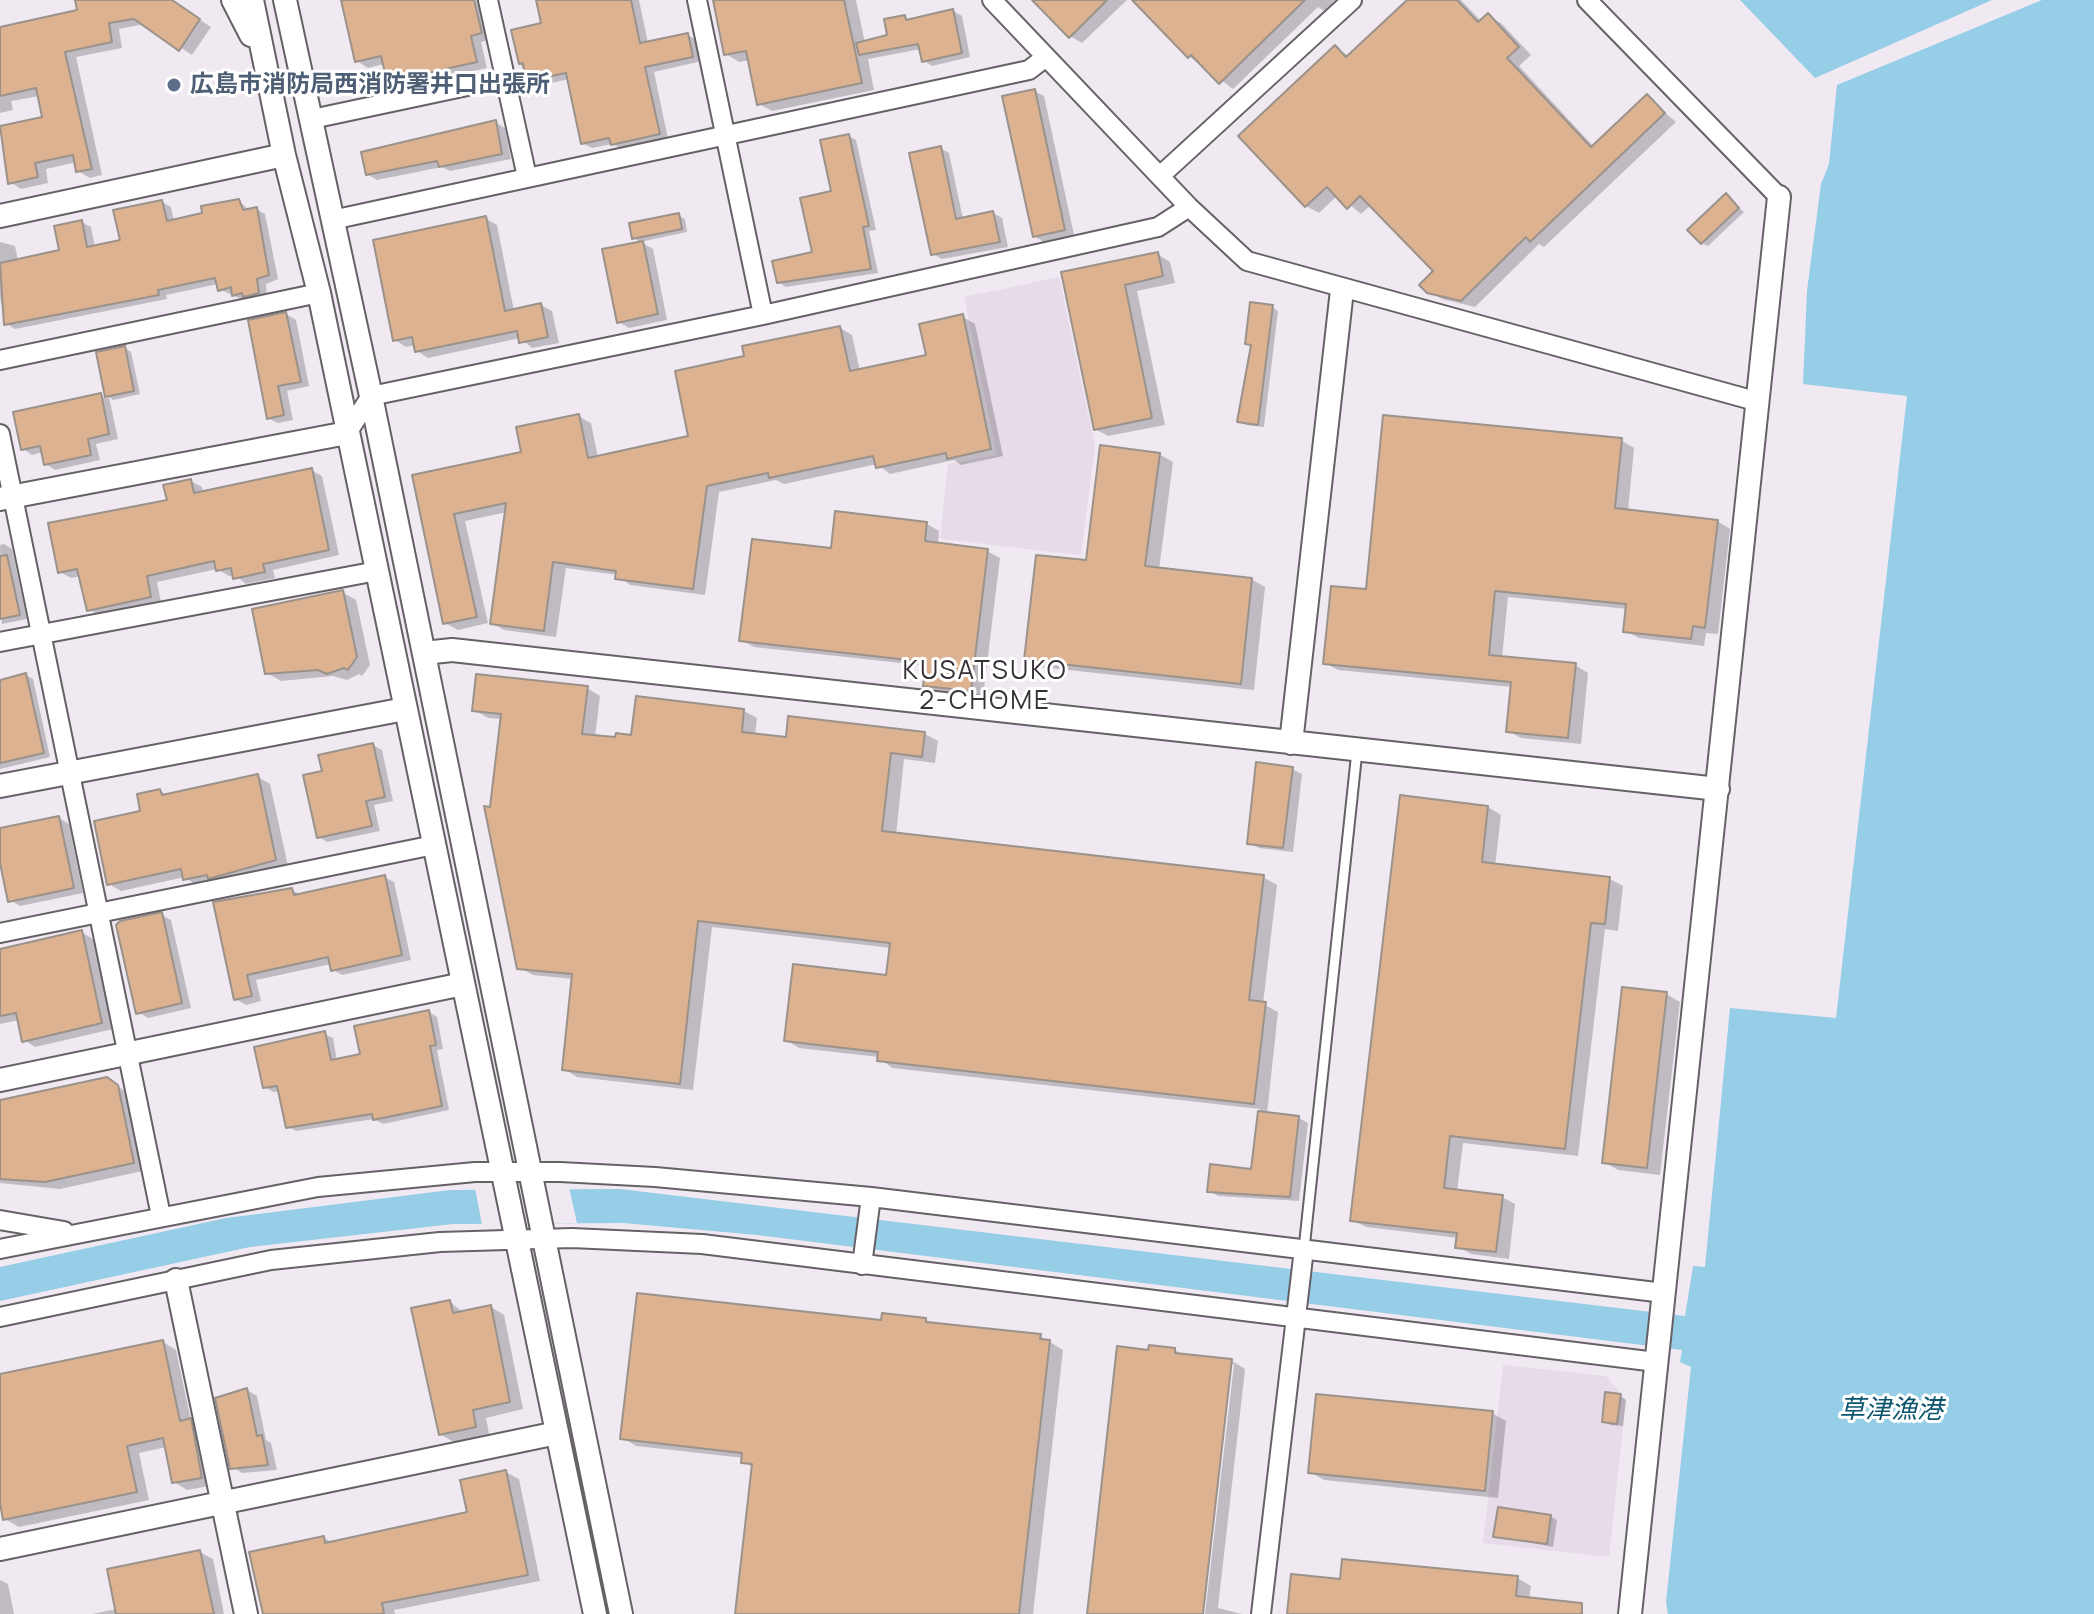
<!DOCTYPE html>
<meta charset="utf-8">
<style>
body{margin:0}
canvas{display:block;background:#f0e9f2}
</style>
<canvas width="2094" height="1614"></canvas>
<script>
const ctx = document.querySelector('canvas').getContext('2d');
ctx.lineJoin = 'round';
function fillPath(path, color) { ctx.fillStyle = color; ctx.fill(path, 'evenodd'); }
const poly = rows => new Path2D(rows.map(r => 'M' + r).join(''));
function trace(path, color, width, dash) { ctx.strokeStyle = color; ctx.lineWidth = width; ctx.lineCap = dash ? 'butt' : 'round'; ctx.setLineDash(dash || []); ctx.stroke(path); }
function drawText(font, color, halo, rows, align = 'center') {
  ctx.font = font + ' Manrope,"Noto Sans JP",sans-serif'; ctx.lineWidth = 6; ctx.setLineDash([]); ctx.textBaseline = 'middle'; ctx.strokeStyle = halo; ctx.fillStyle = color; for (const [text, x, y, turn = 0] of rows) {
    ctx.save(); ctx.translate(x, y); ctx.rotate((+turn || 0) * Math.PI / 180); ctx.textAlign = isNaN(turn) ? turn : align; if (halo) ctx.strokeText(text, 0, 0); ctx.fillText(text, 0, 0); ctx.restore();
  }
}
const built = poly([
 [1059,277,1095,446,1081,555,940,539,948,464,997,455,964,297],
 [1503,1365,1606,1376,1626,1400,1609,1557,1483,1543]
]);
const water = poly([
 [1740,0,1992,0,1815,78],
 [2042,0,2094,0,2094,1614,1668,1614,1666,1602,1691,1367,1680,1362,1682,1350,757,1235,623,1223,453,1224,250,1247,0,1301,0,1267,226,1218,450,1190,620,1189,1685,1316,1693,1266,1705,1267,1730,1008,1836,1018,1907,396,1803,384,1807,291,1821,184,1829,164,1837,85]
]);
const pier = poly([
 [569,1187,577,1223,482,1225,475,1188]
]);
const shadow = poly([
 [85,0,170,0,211,27,192,55,145,24,119,29,122,48,76,57,102,175,90,178,78,171,77,162,46,169,48,183,21,189,10,182,0,128,44,119,39,96,11,101,13,110,0,113,0,29,80,12],
 [343,0,483,0,492,39,481,42,487,68,400,87,388,81,384,64,368,68,357,61],
 [538,0,639,0,648,43,687,35,697,40,702,61,654,72,668,139,622,149,613,144,592,148,582,143,569,79,538,86,528,80,520,63,544,25],
 [715,0,856,0,865,43,889,36,905,17,911,21,953,11,962,16,970,57,932,66,923,60,921,49,868,59,874,90,772,111,759,104,750,60,739,62,726,54],
 [1035,0,1127,0,1082,43,1070,36],
 [1135,0,1335,0,1324,11,1318,7,1233,89,1189,56],
 [1410,0,1461,0,1482,22,1488,16,1501,23,1531,55,1519,66,1594,147,1647,97,1676,122,1544,247,1539,244,1475,307,1442,299,1428,291,1436,271,1371,205,1361,214,1338,195,1319,213,1306,206,1335,47,1350,57],
 [1034,91,1044,96,1074,235,1044,242,1034,236],
 [495,122,505,128,511,159,450,171,442,167,377,180,367,174],
 [849,136,856,140,876,230,869,231,878,273,786,287,778,282,814,253],
 [940,148,949,153,963,219,993,213,1002,218,1008,247,942,259,933,254],
 [1726,196,1744,212,1708,246,1702,243],
 [239,201,250,211,256,209,265,214,278,279,266,284,267,298,243,300,219,289,218,284,166,295,167,299,15,329,5,323,0,297,0,242,15,246,18,261,61,252,81,222,91,227,95,248,122,242,162,202,171,207,174,221,204,215],
 [678,215,685,219,687,232,640,242,634,238],
 [485,218,497,225,514,311,541,305,552,311,559,343,532,348,520,338,428,358,417,351,416,345,406,347,395,340],
 [643,243,653,249,667,320,629,328,619,322],
 [1157,254,1170,262,1175,283,1137,291,1165,425,1108,436,1095,429,1063,274],
 [1272,307,1278,311,1264,427,1246,425,1240,421,1253,346,1247,343],
 [286,314,296,320,309,386,287,391,293,420,278,423,268,418],
 [963,317,975,324,1003,456,961,465,954,460,890,474,877,464,784,484,776,480,719,492,705,595,630,585,618,575,566,568,556,637,504,630,492,623,507,512,465,521,488,623,458,630,445,623,415,477,524,453,578,416,591,423,598,458,691,438,746,357,840,328,852,335,860,371,928,357],
 [125,348,131,352,140,394,113,400,109,397,118,439,96,444,100,460,55,470,46,464,43,452,32,455,23,449,100,395,108,399,98,354],
 [1621,440,1634,448,1628,511,1717,521,1730,529,1718,634,1706,633,1704,646,1639,638,1626,631,1628,609,1508,597,1502,658,1575,665,1588,673,1581,744,1521,738,1508,731,1512,687,1338,670,1325,663,1367,591],
 [1159,454,1173,462,1159,570,1251,579,1265,587,1254,690,1040,667,1026,659],
 [311,470,322,476,339,555,273,570,275,578,246,584,235,575,229,576,217,569,157,582,161,602,100,616,89,609,81,576,71,578,60,572,169,502,191,481,202,487,203,493],
 [927,524,939,531,938,545,987,551,1000,558,983,697,938,692,926,685,928,666,754,647,741,640,833,551],
 [4,544,12,549,27,619,2,624,0,545],
 [342,592,356,600,370,665,362,676,359,674,347,680,333,676,281,681,267,673],
 [26,675,33,679,50,757,0,769,0,680],
 [587,688,600,696,595,737,633,737,744,711,757,718,755,735,788,739,925,734,938,741,935,763,904,759,896,835,1263,877,1277,885,1263,1004,1278,1012,1267,1114,1299,1118,1308,1123,1299,1201,1218,1196,1209,1190,1253,1172,1260,1109,892,1068,879,1057,799,1048,786,1040,888,977,891,948,712,927,693,1090,577,1077,564,1069,573,979,533,975,519,967,492,809,503,719,488,718,474,710],
 [373,745,382,750,393,801,374,805,380,831,327,842,319,837,324,772],
 [1292,769,1302,774,1293,852,1259,848,1249,842],
 [258,777,270,784,288,866,197,886,185,877,121,891,109,884,143,812,160,791,169,796],
 [1488,807,1501,815,1495,866,1610,879,1623,886,1618,931,1605,929,1578,1156,1463,1143,1457,1192,1502,1197,1515,1204,1509,1259,1471,1254,1457,1246,1458,1238,1366,1227,1352,1220],
 [59,818,69,824,83,893,20,906,10,900,0,853,0,830],
 [384,877,394,882,411,960,342,975,332,969,331,964,256,980,261,1001,246,1005,236,999,215,904,292,890,301,895],
 [161,915,171,920,191,1008,148,1018,138,1012],
 [81,932,93,939,113,1029,35,1047,24,1040,19,1020,0,1024,0,951],
 [1666,994,1680,1002,1660,1175,1618,1170,1604,1162],
 [429,1012,437,1017,443,1049,437,1050,449,1110,383,1124,374,1119,296,1131,287,1126,280,1091,273,1092,265,1087,324,1034,333,1038,337,1061,362,1056],
 [107,1080,132,1095,147,1170,60,1189,0,1183,0,1102],
 [450,1302,464,1313,491,1307,504,1315,523,1409,486,1418,489,1434,454,1442,440,1434],
 [884,1315,1040,1336,1063,1350,1033,1614,737,1614,754,1468,743,1462,744,1458,636,1446,623,1438,883,1322],
 [163,1342,176,1350,191,1421,204,1428,215,1485,187,1490,174,1482,166,1447,139,1453,149,1500,19,1527,5,1519,0,1493,0,1376],
 [1175,1350,1185,1356,1232,1361,1245,1369,1218,1608,1242,1614,1205,1614,1234,1364,1230,1364,1201,1614,1089,1614,1150,1352],
 [247,1390,257,1396,266,1440,271,1443,277,1470,242,1473,232,1467],
 [1620,1396,1626,1400,1623,1426,1610,1425,1604,1421],
 [1492,1413,1506,1421,1498,1498,1324,1480,1310,1472],
 [506,1472,519,1479,540,1581,394,1610,395,1614,265,1614,324,1538,333,1543,469,1514],
 [1550,1516,1557,1520,1553,1547,1496,1536],
 [200,1552,213,1559,224,1614,92,1614,117,1609],
 [1517,1578,1531,1586,1529,1600,1568,1614,1289,1614,1341,1581],
 [0,1580,8,1584,14,1614,0,1614]
]);
const building = poly([
 [75,0,172,0,200,19,179,51,134,19,109,23,112,42,65,52,92,169,76,172,73,155,35,163,38,177,8,184,0,126,42,117,36,88,0,96,0,27,77,10,75,0],
 [341,0,474,0,482,33,471,36,477,62,387,82,381,56,355,62,341,0],
 [536,0,631,0,640,43,688,33,693,57,645,67,660,134,611,145,609,138,581,144,566,73,526,81,523,63,519,64,511,30,541,23,536,0],
 [713,0,844,0,862,83,757,105,746,51,724,55,713,0],
 [1032,0,1107,0,1069,38,1032,0],
 [1132,0,1305,0,1219,84,1191,55,1188,58,1132,0],
 [1407,0,1457,0,1478,22,1488,13,1519,47,1507,58,1591,147,1647,94,1665,113,1530,242,1526,237,1461,301,1427,293,1419,285,1433,271,1360,196,1347,209,1327,187,1305,207,1238,136,1335,45,1346,57,1407,0],
 [953,9,962,53,922,62,918,44,859,55,856,43,887,35,884,19,905,15,906,20,953,9],
 [1035,89,1065,230,1033,237,1002,96,1035,89],
 [496,120,502,154,439,167,437,161,366,175,361,152,496,120],
 [849,134,869,226,863,227,871,269,777,283,772,261,812,252,800,198,831,191,820,140,849,134],
 [941,146,956,219,993,211,1000,242,931,255,909,153,941,146],
 [1726,193,1739,208,1701,244,1687,230,1726,193],
 [239,199,243,210,257,207,269,275,257,279,259,293,243,297,242,293,232,296,231,287,218,291,215,278,158,290,159,295,4,325,0,263,59,250,54,226,82,220,87,247,120,240,113,210,162,200,167,221,202,213,201,206,239,199],
 [679,213,682,229,632,239,629,223,679,213],
 [486,216,505,311,541,303,548,337,519,343,517,331,415,352,412,337,393,341,373,240,486,216],
 [643,241,658,314,617,323,602,249,643,241],
 [1158,252,1163,276,1125,285,1152,418,1094,430,1061,272,1158,252],
 [1250,302,1273,305,1258,425,1237,422,1251,345,1245,344,1250,302],
 [286,312,301,382,278,386,284,415,267,419,248,320,286,312],
 [963,314,991,449,947,459,946,453,876,468,873,456,769,478,768,473,707,486,693,589,615,579,616,571,553,562,544,631,490,624,506,503,454,514,477,617,443,624,412,475,521,452,516,427,579,414,588,458,688,436,675,371,744,356,742,346,840,326,850,371,926,355,919,324,963,314],
 [125,346,134,391,105,397,96,352,125,346],
 [101,393,109,434,88,439,91,455,44,465,40,446,21,450,13,412,101,393],
 [1383,415,1622,438,1615,508,1718,520,1705,628,1693,626,1691,639,1623,632,1626,604,1495,591,1489,655,1576,663,1568,738,1506,732,1511,682,1323,664,1331,586,1366,589,1383,415],
 [1100,445,1160,453,1145,566,1252,578,1241,684,1024,660,1036,555,1086,560,1100,445],
 [312,468,329,550,263,564,265,572,233,579,231,568,216,571,214,561,147,576,151,597,87,611,77,569,58,573,48,523,167,500,163,485,191,479,194,493,312,468],
 [835,511,927,522,925,541,988,549,971,691,923,686,926,662,739,641,752,539,831,548,835,511],
 [7,555,20,615,0,619,0,556,7,555],
 [343,590,357,657,348,670,344,668,327,674,318,670,265,674,252,609,343,590],
 [26,673,44,753,0,763,0,680,26,673],
 [476,674,588,686,582,734,615,737,616,733,631,735,636,696,744,709,742,732,786,737,788,716,925,732,922,757,891,753,882,831,1264,875,1249,1000,1266,1002,1254,1104,877,1061,878,1052,784,1041,793,964,886,975,890,943,698,921,680,1084,562,1070,572,974,517,969,484,806,490,807,501,714,472,711,476,674],
 [373,743,385,797,366,801,372,826,317,838,303,775,322,771,318,755,373,743],
 [1256,762,1293,767,1283,848,1247,844,1256,762],
 [258,774,276,860,208,879,207,875,183,880,181,869,107,885,94,821,140,811,137,794,160,789,162,795,258,774],
 [1400,795,1488,806,1482,862,1610,877,1605,924,1591,923,1565,1149,1450,1136,1444,1188,1503,1195,1496,1252,1455,1248,1457,1233,1350,1221,1400,795],
 [59,816,74,888,8,902,0,863,0,828,59,816],
 [385,875,402,955,331,971,328,957,247,975,252,996,234,1000,213,902,292,888,294,895,385,875],
 [162,912,182,1003,136,1014,116,925,120,921,162,912],
 [82,930,102,1023,22,1042,16,1013,0,1016,0,949,82,930],
 [1622,987,1667,992,1647,1168,1602,1163,1622,987],
 [429,1010,436,1045,430,1046,442,1106,373,1120,372,1114,286,1128,277,1086,263,1088,254,1047,325,1031,331,1060,360,1054,354,1026,429,1010],
 [107,1077,118,1085,134,1163,45,1182,0,1179,0,1100,107,1077],
 [1258,1111,1299,1116,1290,1197,1207,1192,1210,1164,1251,1169,1258,1111],
 [637,1293,881,1320,882,1313,926,1318,926,1322,1041,1334,1040,1339,1050,1340,1019,1614,735,1614,752,1464,741,1463,742,1453,620,1439,637,1293],
 [450,1300,453,1313,491,1305,510,1402,473,1410,476,1427,439,1435,411,1308,450,1300],
 [163,1340,180,1421,191,1418,202,1478,172,1483,163,1438,127,1446,137,1492,3,1520,0,1503,0,1374,163,1340],
 [1149,1345,1175,1348,1175,1353,1232,1359,1203,1614,1087,1614,1117,1346,1148,1350,1149,1345],
 [247,1388,257,1436,262,1435,268,1465,230,1469,215,1398,247,1388],
 [1605,1392,1621,1394,1617,1424,1602,1422,1605,1392],
 [1316,1394,1493,1411,1485,1491,1308,1473,1316,1394],
 [506,1470,528,1575,382,1603,384,1614,263,1614,249,1552,324,1536,325,1543,467,1512,460,1480,506,1470],
 [1498,1507,1551,1515,1547,1544,1493,1537,1498,1507],
 [200,1550,214,1614,116,1614,107,1569,200,1550],
 [1342,1559,1518,1576,1516,1596,1582,1603,1582,1614,1287,1614,1291,1574,1340,1579,1342,1559]
]);
const service = poly([
 [1304,1249,1357,751]
]);
const minor = poly([
 [488,0,527,177],
 [697,0,763,315],
 [992,0,1189,207,1247,261,1759,402],
 [1587,0,1779,197],
 [312,119,505,78],
 [1160,176,1352,0],
 [332,220,1029,70,1046,57],
 [0,360,319,293],
 [347,433,371,396,763,315,1158,227,1189,207],
 [0,434,161,1216],
 [0,642,377,571],
 [0,933,434,845],
 [0,1220,64,1231],
 [0,1249,318,1187,475,1172,560,1172,655,1177,871,1197,1664,1293],
 [862,1265,871,1197],
 [0,1317,271,1260,440,1242,572,1238,702,1244,1656,1362],
 [1261,1614,1304,1249]
]);
const tertiary = poly([
 [233,0,251,35],
 [252,0,284,155,319,293,595,1614],
 [285,0,371,396,621,1614],
 [0,216,284,155],
 [0,499,347,433],
 [424,653,452,650,1718,789],
 [1291,743,1342,290],
 [0,786,405,709],
 [0,1080,463,984],
 [176,1280,246,1614],
 [0,1549,557,1433],
 [1630,1614,1779,197]
]);
const markers = [
 [174,85,8,"#5c6f8a"]
];
const serviceNames = [
 ["広島市消防局西消防署井口出張所",190,85]
];
const neighbourhoodNames = [
 ["KUSATSUKO",985,672],
 ["2-CHOME",985,702]
];
const waterNames = [
 ["草津漁港",1891,1411]
];
fillPath(built, '#e7dbea');
fillPath(water, '#96cde7');
fillPath(pier, '#f0e9f2');
fillPath(shadow, '#0003');
fillPath(building, '#dcb290');
trace(building, '#9a928b', 2);
trace(service, '#666067', 13);
trace(minor, '#666067', 22);
trace(tertiary, '#666067', 26);
trace(service, '#fff', 9);
trace(minor, '#fff', 18);
trace(tertiary, '#fff', 22);
for (const [x, y, r, color] of markers) { const dot = new Path2D(); dot.arc(x, y, r, 0, 2 * Math.PI); ctx.fillStyle = color; ctx.fill(dot); trace(dot, '#fff', 3); }
drawText('bold 24px', '#4e5e75', '#fff', serviceNames, 'left');
ctx.letterSpacing = '2px';
drawText('26px', '#363037', '#fff', neighbourhoodNames);
ctx.letterSpacing = '0px';
drawText('italic 26px', '#0b546e', '#fff', waterNames);
</script>
